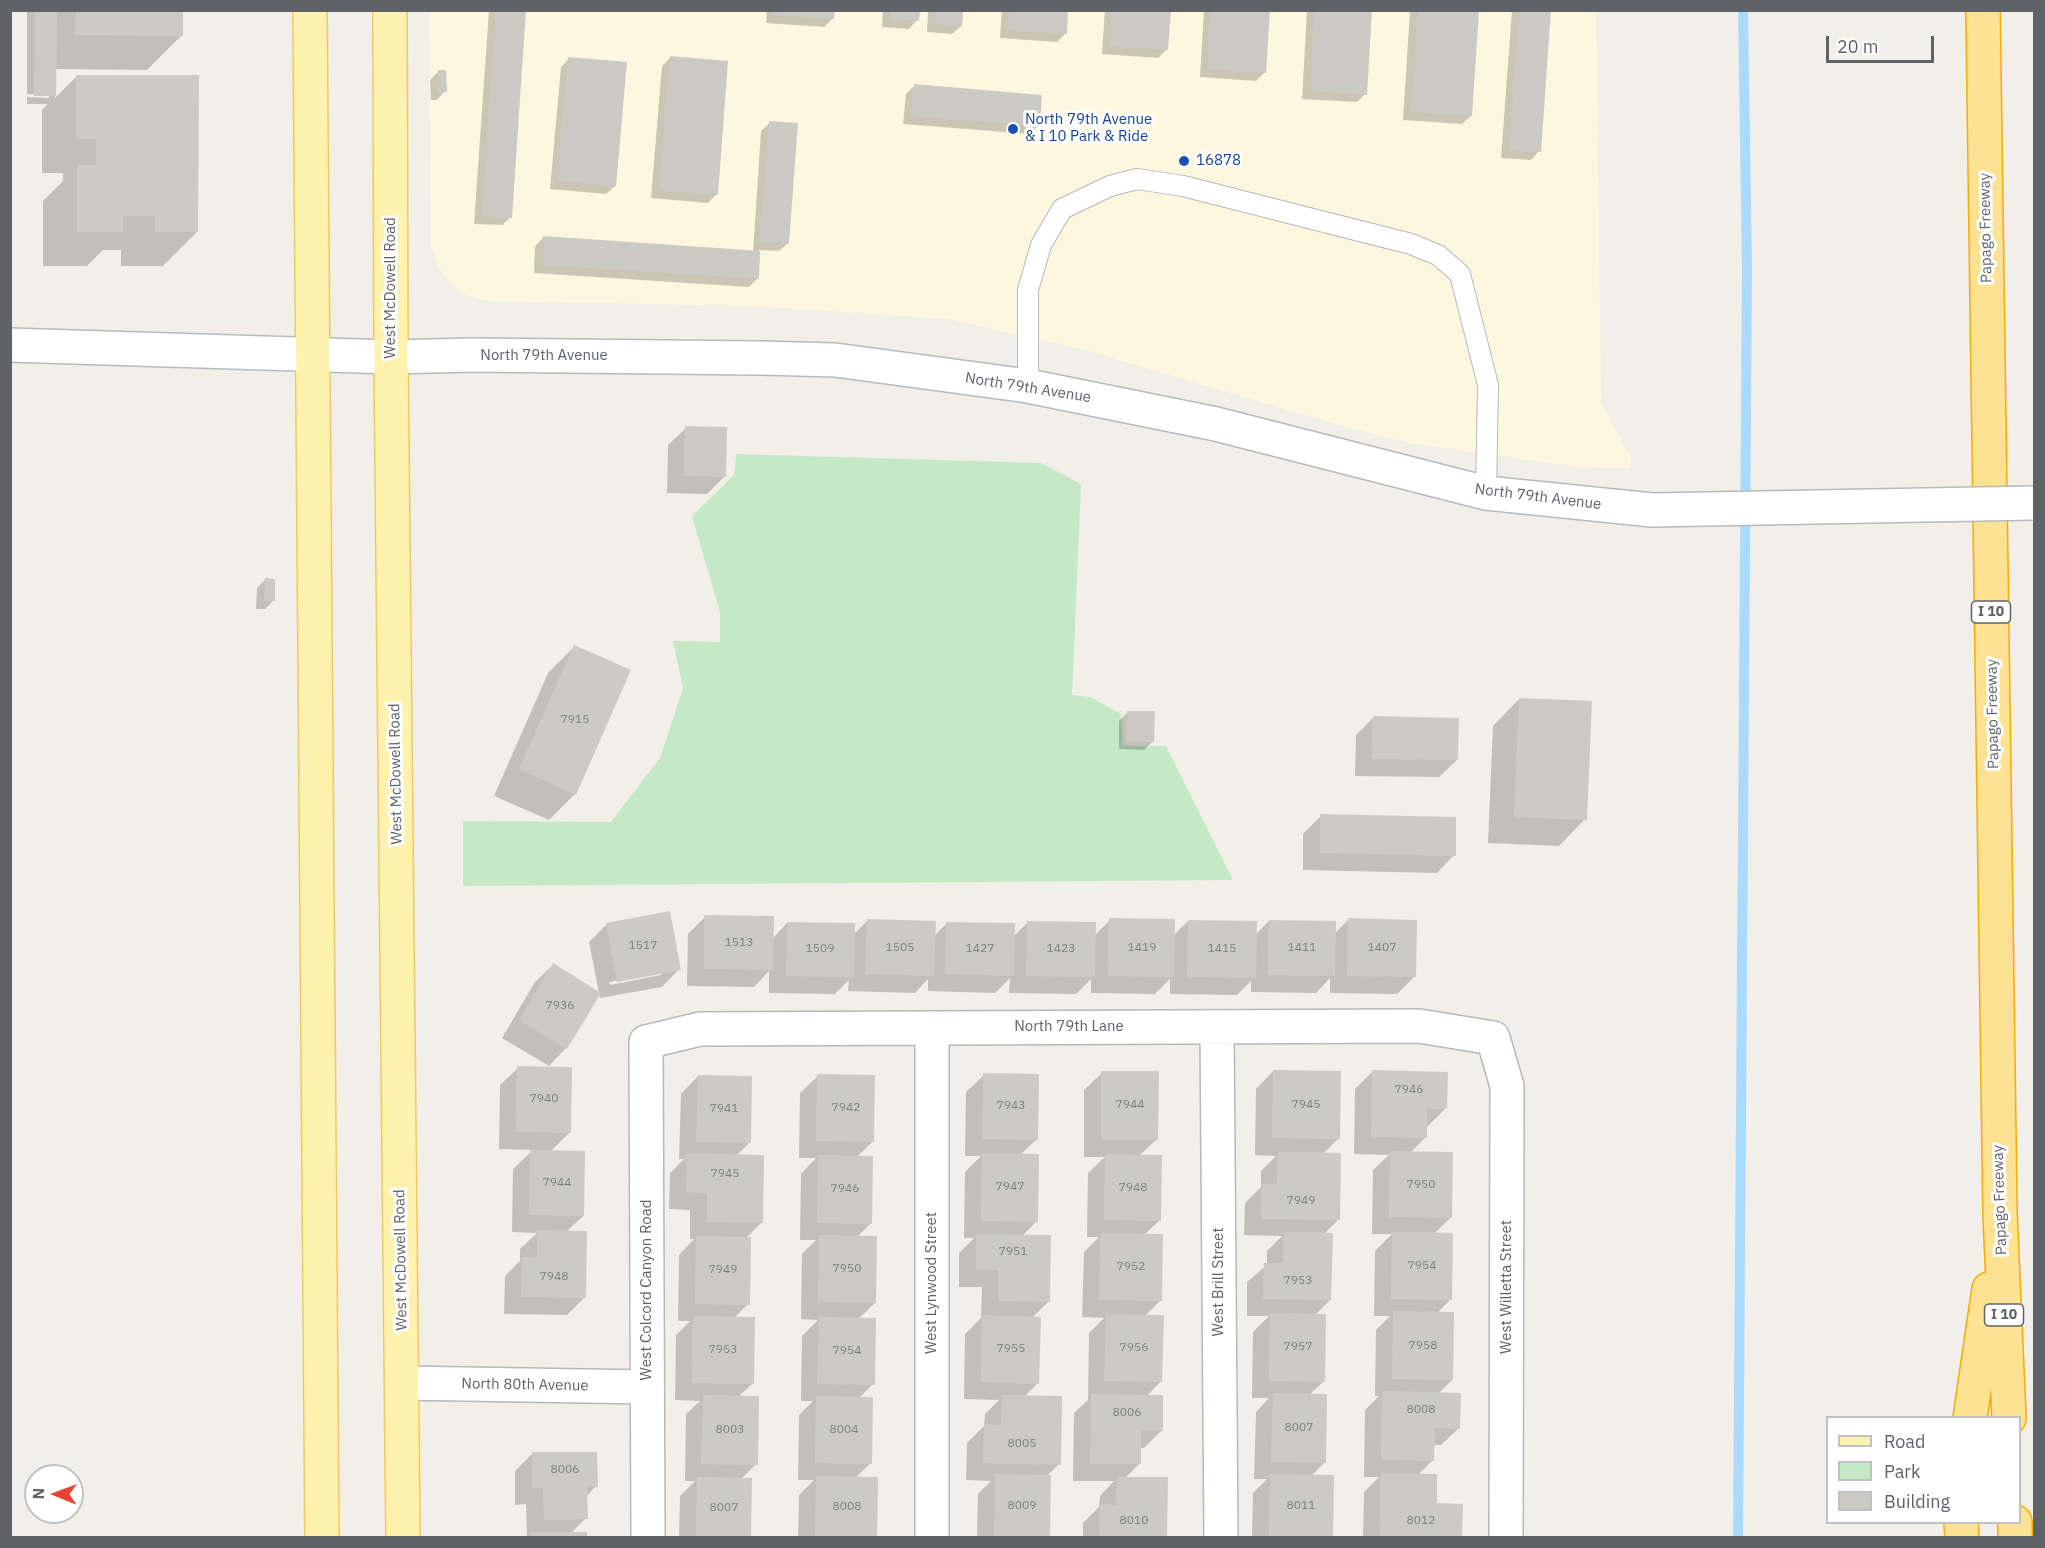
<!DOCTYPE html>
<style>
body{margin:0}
#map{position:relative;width:2045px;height:1548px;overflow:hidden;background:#f1efe8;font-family:"IBM Plex Sans",sans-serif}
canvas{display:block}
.frame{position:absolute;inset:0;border:12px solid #5f6368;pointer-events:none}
.legend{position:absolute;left:1826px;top:1416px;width:195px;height:108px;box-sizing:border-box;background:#fff;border:2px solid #bfc1c3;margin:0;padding:8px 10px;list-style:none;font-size:18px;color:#5f6368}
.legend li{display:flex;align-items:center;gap:12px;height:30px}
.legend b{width:30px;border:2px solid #bfc1c3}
.north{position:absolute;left:24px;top:1464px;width:60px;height:60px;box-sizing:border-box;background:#fff;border:2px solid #bfc1c3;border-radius:50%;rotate:271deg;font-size:16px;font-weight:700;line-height:24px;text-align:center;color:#5f6368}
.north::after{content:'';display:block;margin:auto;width:21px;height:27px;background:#ea4335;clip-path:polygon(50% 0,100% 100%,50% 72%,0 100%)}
.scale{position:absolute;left:1826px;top:36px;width:108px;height:27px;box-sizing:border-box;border:3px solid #5f6368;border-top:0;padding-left:8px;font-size:18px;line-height:21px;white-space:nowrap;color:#5f6368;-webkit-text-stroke:4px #fff;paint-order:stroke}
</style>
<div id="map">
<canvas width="2045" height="1548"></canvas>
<div class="frame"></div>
<ul class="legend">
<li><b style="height:8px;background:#fff2af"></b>Road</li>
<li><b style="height:16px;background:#c5e8c5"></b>Park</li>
<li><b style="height:16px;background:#cccac5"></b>Building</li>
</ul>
<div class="north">N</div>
<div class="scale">20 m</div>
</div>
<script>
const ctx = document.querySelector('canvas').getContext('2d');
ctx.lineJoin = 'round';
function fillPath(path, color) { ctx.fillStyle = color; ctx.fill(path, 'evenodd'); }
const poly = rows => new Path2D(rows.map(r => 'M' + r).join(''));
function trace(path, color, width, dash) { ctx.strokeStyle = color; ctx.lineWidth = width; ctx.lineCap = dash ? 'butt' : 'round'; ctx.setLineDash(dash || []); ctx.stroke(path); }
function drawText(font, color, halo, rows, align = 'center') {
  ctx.font = font + ' "IBM Plex Sans",sans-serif'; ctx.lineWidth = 6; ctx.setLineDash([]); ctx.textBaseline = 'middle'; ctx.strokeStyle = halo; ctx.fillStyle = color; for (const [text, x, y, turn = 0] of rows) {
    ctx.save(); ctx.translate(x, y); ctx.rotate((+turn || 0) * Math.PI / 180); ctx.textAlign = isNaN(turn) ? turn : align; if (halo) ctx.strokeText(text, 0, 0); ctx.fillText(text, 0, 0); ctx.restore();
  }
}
const commercial = poly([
 [429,11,1596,11,1601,401,1631,459,1631,468,1577,467,1409,443,1325,421,1082,349,948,319,757,306,486,301,463,294,446,278,438,266,431,247]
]);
const green = poly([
 [736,454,1041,463,1081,484,1072,695,1090,697,1121,714,1123,746,1166,746,1233,880,463,886,463,821,611,822,660,758,683,688,673,641,720,642,720,612,692,516,734,475]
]);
const shadow = poly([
 [27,10,182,10,181,36,147,70,55,69,55,98,77,76,197,232,163,266,121,266,121,250,103,250,87,266,43,266,43,201,63,181,63,173,42,173,42,110,48,104,27,104],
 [27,94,49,95,49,98,27,97],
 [489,10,525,10,511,217,502,225,474,224],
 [594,10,622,10,620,12],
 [767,10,833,10,833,18,824,27,766,23],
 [883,10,918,10,917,20,909,29,882,27],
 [928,10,962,10,961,26,952,34,927,32],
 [1002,10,1067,10,1065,34,1057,42,1000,38],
 [1105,10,1170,10,1167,49,1158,58,1102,54],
 [1204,10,1269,10,1265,72,1256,81,1200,77],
 [1307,10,1371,10,1365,94,1357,102,1302,99],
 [1410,10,1478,10,1471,116,1462,124,1403,120],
 [1512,10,1550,10,1539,151,1531,160,1501,158],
 [671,57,716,195,708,203,651,198,662,66],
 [569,59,615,186,606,194,550,189,561,67],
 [439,71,445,91,437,100,431,100,430,80],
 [914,86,1038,126,1030,134,903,124,906,94],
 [770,123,788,243,779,251,759,250,757,279,749,287,534,273,535,246,544,237,753,252,761,131],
 [686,428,725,476,707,494,667,493,668,445],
 [265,580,273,601,265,609,256,609,257,588],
 [574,647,575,794,549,820,494,796,548,673],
 [1519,699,1585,819,1559,846,1488,843,1493,726],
 [1128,712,1153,741,1144,750,1119,749,1119,721],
 [1373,718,1457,760,1439,777,1355,776,1356,735],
 [1321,816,1454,855,1437,873,1303,870,1303,834],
 [705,917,772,939,787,923,853,935,867,921,934,936,947,923,1013,937,1028,922,1095,935,1110,920,1173,936,1188,921,1255,935,1269,921,1334,934,1348,920,1414,977,1397,994,1330,993,1330,978,1316,993,1251,992,1251,981,1237,995,1170,994,1170,979,1155,994,1091,993,1091,979,1076,994,1009,993,1010,978,995,993,928,991,928,979,915,993,848,991,849,980,835,994,769,993,769,971,754,987,687,986,688,934],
 [607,924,679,969,662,987,600,998,599,994,566,1048,549,1066,502,1038,535,982,553,965,599,993,589,942],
 [661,972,661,975,610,985,609,982],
 [518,1068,570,1132,550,1152,583,1216,566,1232,584,1298,567,1315,504,1314,505,1276,520,1261,520,1249,537,1233,512,1232,513,1169,533,1150,499,1149,500,1085],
 [1273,1071,1338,1139,1323,1154,1339,1219,1323,1235,1330,1300,1315,1315,1323,1382,1309,1395,1325,1462,1311,1476,1331,1538,1252,1538,1253,1493,1267,1479,1254,1479,1256,1412,1269,1398,1252,1398,1253,1332,1269,1316,1247,1316,1247,1282,1267,1265,1267,1251,1282,1236,1244,1235,1245,1203,1261,1187,1261,1171,1276,1156,1255,1155,1256,1089],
 [1372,1072,1445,1109,1428,1126,1425,1126,1425,1138,1410,1153,1451,1217,1434,1234,1451,1299,1437,1313,1452,1380,1438,1394,1459,1428,1441,1445,1433,1445,1433,1460,1418,1475,1435,1505,1461,1538,1363,1538,1364,1492,1379,1477,1364,1477,1365,1410,1379,1396,1375,1396,1376,1330,1390,1316,1374,1316,1375,1251,1392,1234,1372,1234,1373,1170,1389,1155,1354,1154,1355,1089],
 [1102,1073,1157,1139,1139,1156,1160,1220,1144,1235,1160,1301,1145,1316,1161,1381,1146,1397,1161,1431,1144,1448,1139,1448,1139,1464,1125,1478,1166,1538,1083,1538,1083,1523,1099,1507,1100,1496,1114,1481,1073,1481,1074,1413,1088,1400,1089,1333,1104,1318,1082,1317,1084,1252,1099,1237,1087,1237,1088,1173,1105,1157,1084,1157,1084,1090],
 [984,1075,1037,1139,1020,1155,1037,1221,1022,1236,1048,1302,1032,1318,1038,1383,1024,1397,1059,1464,1046,1477,1048,1538,977,1538,978,1494,991,1481,966,1480,967,1443,984,1426,985,1414,999,1400,964,1399,965,1334,981,1318,982,1287,959,1287,959,1253,974,1238,964,1238,965,1172,981,1156,965,1156,966,1092],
 [698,1076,750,1142,736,1156,761,1223,746,1238,748,1304,734,1318,752,1384,738,1397,756,1464,741,1479,749,1538,679,1538,680,1496,695,1481,685,1481,686,1414,700,1401,675,1400,676,1335,690,1321,678,1321,679,1255,694,1239,690,1239,690,1210,669,1209,670,1173,684,1159,679,1159,681,1094],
 [818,1076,872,1142,857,1157,871,1223,857,1237,875,1303,858,1319,873,1384,859,1398,871,1463,855,1478,876,1538,798,1538,799,1495,814,1480,798,1480,799,1415,813,1401,801,1401,802,1336,818,1320,801,1319,802,1254,816,1240,800,1240,801,1174,816,1158,799,1158,800,1093],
 [532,1454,596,1486,586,1497,586,1518,571,1533,585,1538,527,1537,526,1504,515,1505,515,1471]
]);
const stream = poly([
 [1738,1538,1747,268,1743,10]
]);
const building = poly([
 [35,10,57,10,56,96,34,96],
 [76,10,183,10,183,36,75,35],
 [496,10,526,10,512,218,482,216],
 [774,10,835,10,834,19,774,15],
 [890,10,920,10,919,21,890,19],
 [935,10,963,10,962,26,934,24],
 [1009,10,1068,10,1067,34,1008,30],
 [1112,10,1171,10,1168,50,1109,46],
 [1211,10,1270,10,1266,73,1207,69],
 [1315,10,1372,10,1367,95,1310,91],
 [1418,10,1479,10,1472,116,1411,112],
 [1519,10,1551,10,1541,152,1509,150],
 [670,56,728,61,718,195,659,190],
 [568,57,627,62,616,186,557,181],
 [438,70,446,70,447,92,438,92],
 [76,75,199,75,198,232,155,232,155,216,123,216,123,232,77,232,77,165,96,165,96,139,76,139],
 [914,84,1042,95,1040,126,911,116],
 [769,121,798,123,789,244,760,242],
 [543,236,760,251,759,279,542,265],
 [685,426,727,427,726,477,684,476],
 [265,578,275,579,275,601,264,601],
 [574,645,631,670,576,795,519,769],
 [1519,698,1592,701,1587,820,1514,817],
 [1127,711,1155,711,1154,742,1126,742],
 [1373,716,1459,718,1458,760,1372,759],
 [1320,814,1456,817,1456,856,1320,853],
 [670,911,681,970,617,982,606,923],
 [704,915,774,916,773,970,704,969],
 [1109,918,1175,919,1174,977,1108,976],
 [1348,918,1417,920,1416,977,1347,976],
 [867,919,936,921,934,976,865,974],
 [1188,920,1257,921,1256,978,1187,977],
 [1269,920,1336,921,1335,976,1268,975],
 [1027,921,1096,922,1095,977,1026,976],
 [787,922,855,923,854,977,786,976],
 [946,922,1015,923,1014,976,945,974],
 [553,963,601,993,567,1049,519,1020],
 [517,1066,572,1067,571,1133,516,1132],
 [1273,1070,1341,1071,1340,1139,1272,1138],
 [1372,1070,1448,1072,1447,1109,1427,1109,1427,1138,1371,1137],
 [1101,1071,1159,1071,1158,1140,1101,1140],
 [983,1073,1039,1074,1038,1140,982,1139],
 [817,1074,875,1075,874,1142,816,1141],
 [698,1075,752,1076,751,1143,696,1142],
 [530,1150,585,1151,584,1216,529,1215],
 [1390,1151,1453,1152,1452,1218,1389,1217],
 [1278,1152,1341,1153,1340,1220,1261,1219,1262,1184,1277,1184],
 [687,1153,764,1155,763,1223,707,1222,707,1193,686,1192],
 [982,1153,1039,1154,1038,1222,981,1221],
 [1105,1154,1162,1155,1161,1221,1104,1220],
 [818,1155,873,1156,872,1224,817,1223],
 [537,1230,587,1231,586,1298,521,1297,522,1257,537,1257],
 [1284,1232,1333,1233,1331,1300,1263,1299,1264,1263,1283,1263],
 [1392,1232,1453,1233,1452,1300,1391,1299],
 [1101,1233,1163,1234,1162,1301,1099,1300],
 [976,1234,1051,1235,1050,1302,998,1301,998,1270,976,1270],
 [819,1235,877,1236,876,1303,818,1302],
 [696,1236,751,1237,750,1305,695,1304],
 [1393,1311,1454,1312,1453,1380,1392,1379],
 [1270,1313,1326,1314,1325,1382,1269,1381],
 [1106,1314,1164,1315,1162,1382,1104,1381],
 [982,1315,1041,1317,1039,1384,981,1382],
 [693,1316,755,1317,754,1384,692,1383],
 [819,1317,876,1318,875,1385,817,1384],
 [1382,1391,1461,1393,1460,1429,1435,1428,1434,1461,1381,1460],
 [1273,1393,1327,1394,1326,1463,1271,1462],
 [1091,1394,1163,1395,1163,1431,1141,1431,1141,1464,1090,1464],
 [703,1395,759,1396,758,1465,701,1464],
 [1002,1395,1062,1396,1061,1465,983,1463,984,1424,1001,1425],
 [816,1396,873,1397,872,1464,815,1463],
 [532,1452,597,1452,598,1487,587,1487,588,1519,544,1520,543,1488,532,1488],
 [1381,1473,1437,1474,1437,1503,1463,1504,1462,1538,1380,1538],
 [995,1474,1051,1475,1050,1538,994,1538],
 [1270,1474,1334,1475,1333,1538,1269,1538],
 [816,1476,878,1477,877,1538,815,1538],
 [697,1477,752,1478,751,1538,696,1538],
 [1117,1477,1168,1477,1167,1538,1099,1538,1100,1504,1116,1505],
 [531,1532,587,1532,587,1538,531,1538]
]);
const lane = poly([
 [1028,386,1028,290,1041,245,1062,209,1110,186,1137,179,1183,186,1411,244,1438,255,1460,274,1488,385,1486,493]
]);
const street = poly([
 [1217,1027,1221,1538],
 [932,1028,932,1538],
 [402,1383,647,1387],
 [648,1538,646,1042,700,1029,1419,1026,1493,1038,1507,1086,1506,1538]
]);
const secondary = poly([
 [10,345,391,357,471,355,761,358,835,360,1028,386,1216,424,1486,493,1652,510]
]);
const primary = poly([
 [310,10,322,1538],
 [390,10,391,357,403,1538]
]);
const highway = poly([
 [1983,10,2000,1213,2009,1418],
 [1970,1418,1989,1289],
 [1961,1522,1962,1538],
 [2015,1522,2015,1538]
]);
const secondaryBridge = poly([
 [1652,510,2034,503]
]);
const markers = [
 [1013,129,6,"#1a4fb4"],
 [1184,161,6,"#1a4fb4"]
];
const numberNames = [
 ["7915",575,720],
 ["1513",739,943],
 ["1517",643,946],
 ["1505",900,948],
 ["1419",1142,948],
 ["1411",1302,948],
 ["1407",1382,948],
 ["1509",820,949],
 ["1427",980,949],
 ["1423",1061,949],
 ["1415",1222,949],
 ["7936",560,1006],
 ["7946",1409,1090],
 ["7940",544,1099],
 ["7944",1130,1105],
 ["7945",1306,1105],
 ["7943",1011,1106],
 ["7942",846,1108],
 ["7941",724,1109],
 ["7945",725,1174],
 ["7944",557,1183],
 ["7950",1421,1185],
 ["7947",1010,1187],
 ["7948",1133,1188],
 ["7946",845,1189],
 ["7949",1301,1201],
 ["7951",1013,1252],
 ["7954",1422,1266],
 ["7952",1131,1267],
 ["7950",847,1269],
 ["7949",723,1270],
 ["7948",554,1277],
 ["7953",1298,1281],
 ["7958",1423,1346],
 ["7957",1298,1347],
 ["7956",1134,1348],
 ["7955",1011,1349],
 ["7953",723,1350],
 ["7954",847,1351],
 ["8008",1421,1410],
 ["8006",1127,1413],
 ["8007",1299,1428],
 ["8003",730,1430],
 ["8004",844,1430],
 ["8005",1022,1444],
 ["8006",565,1470],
 ["8009",1022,1506],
 ["8011",1301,1506],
 ["8008",847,1507],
 ["8007",724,1508],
 ["8010",1134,1521],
 ["8012",1421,1521]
];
const shields = [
 [1991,612,39],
 [2004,1315,39]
];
const shieldNames = [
 ["I 10",1991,612],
 ["I 10",2004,1315]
];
const transitNames = [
 ["North 79th Avenue",1025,120],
 ["& I 10 Park & Ride",1025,137],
 ["16878",1196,161]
];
const streetNames = [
 ["Papago Freeway",1986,228,-91],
 ["West McDowell Road",391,288,-90],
 ["North 79th Avenue",544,356],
 ["North 79th Avenue",1028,388,9],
 ["North 79th Avenue",1538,497,7],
 ["Papago Freeway",1993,714,-91],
 ["West McDowell Road",396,774,-91],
 ["North 79th Lane",1069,1027],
 ["Papago Freeway",2000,1200,-92],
 ["West McDowell Road",401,1260,-91],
 ["West Brill Street",1219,1282,-90],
 ["West Lynwood Street",932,1283,-90],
 ["West Willetta Street",1507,1287,-90],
 ["West Colcord Canyon Road",647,1290,-90],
 ["North 80th Avenue",525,1385,1]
];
fillPath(commercial, '#fef7e0');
fillPath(green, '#c5e8c5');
fillPath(shadow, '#0003');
trace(stream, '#aadaff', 10);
fillPath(building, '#cccac5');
trace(lane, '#b5b8bc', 22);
trace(street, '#b5b8bc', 36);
trace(secondary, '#b6babf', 36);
trace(primary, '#f2c960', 36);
trace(highway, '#f9ab00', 36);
trace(lane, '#fff', 20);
trace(street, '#fff', 33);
trace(secondary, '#fff', 33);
trace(primary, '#fff2af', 33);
trace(highway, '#fde293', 33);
trace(secondaryBridge, '#b6babf', 36, []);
trace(secondaryBridge, '#fff', 33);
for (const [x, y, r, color] of markers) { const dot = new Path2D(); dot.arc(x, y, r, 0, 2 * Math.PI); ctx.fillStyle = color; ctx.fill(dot); trace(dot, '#fff', 2); }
drawText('12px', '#7a7d7f', null, numberNames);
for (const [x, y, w] of shields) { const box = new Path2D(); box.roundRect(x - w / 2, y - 11, w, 22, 4.5); ctx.fillStyle = '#fff'; ctx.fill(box); trace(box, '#5f6368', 1.5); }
drawText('bold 14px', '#5f6368', null, shieldNames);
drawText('15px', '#164399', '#fff', transitNames, 'left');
drawText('15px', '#5f6368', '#fff', streetNames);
</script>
